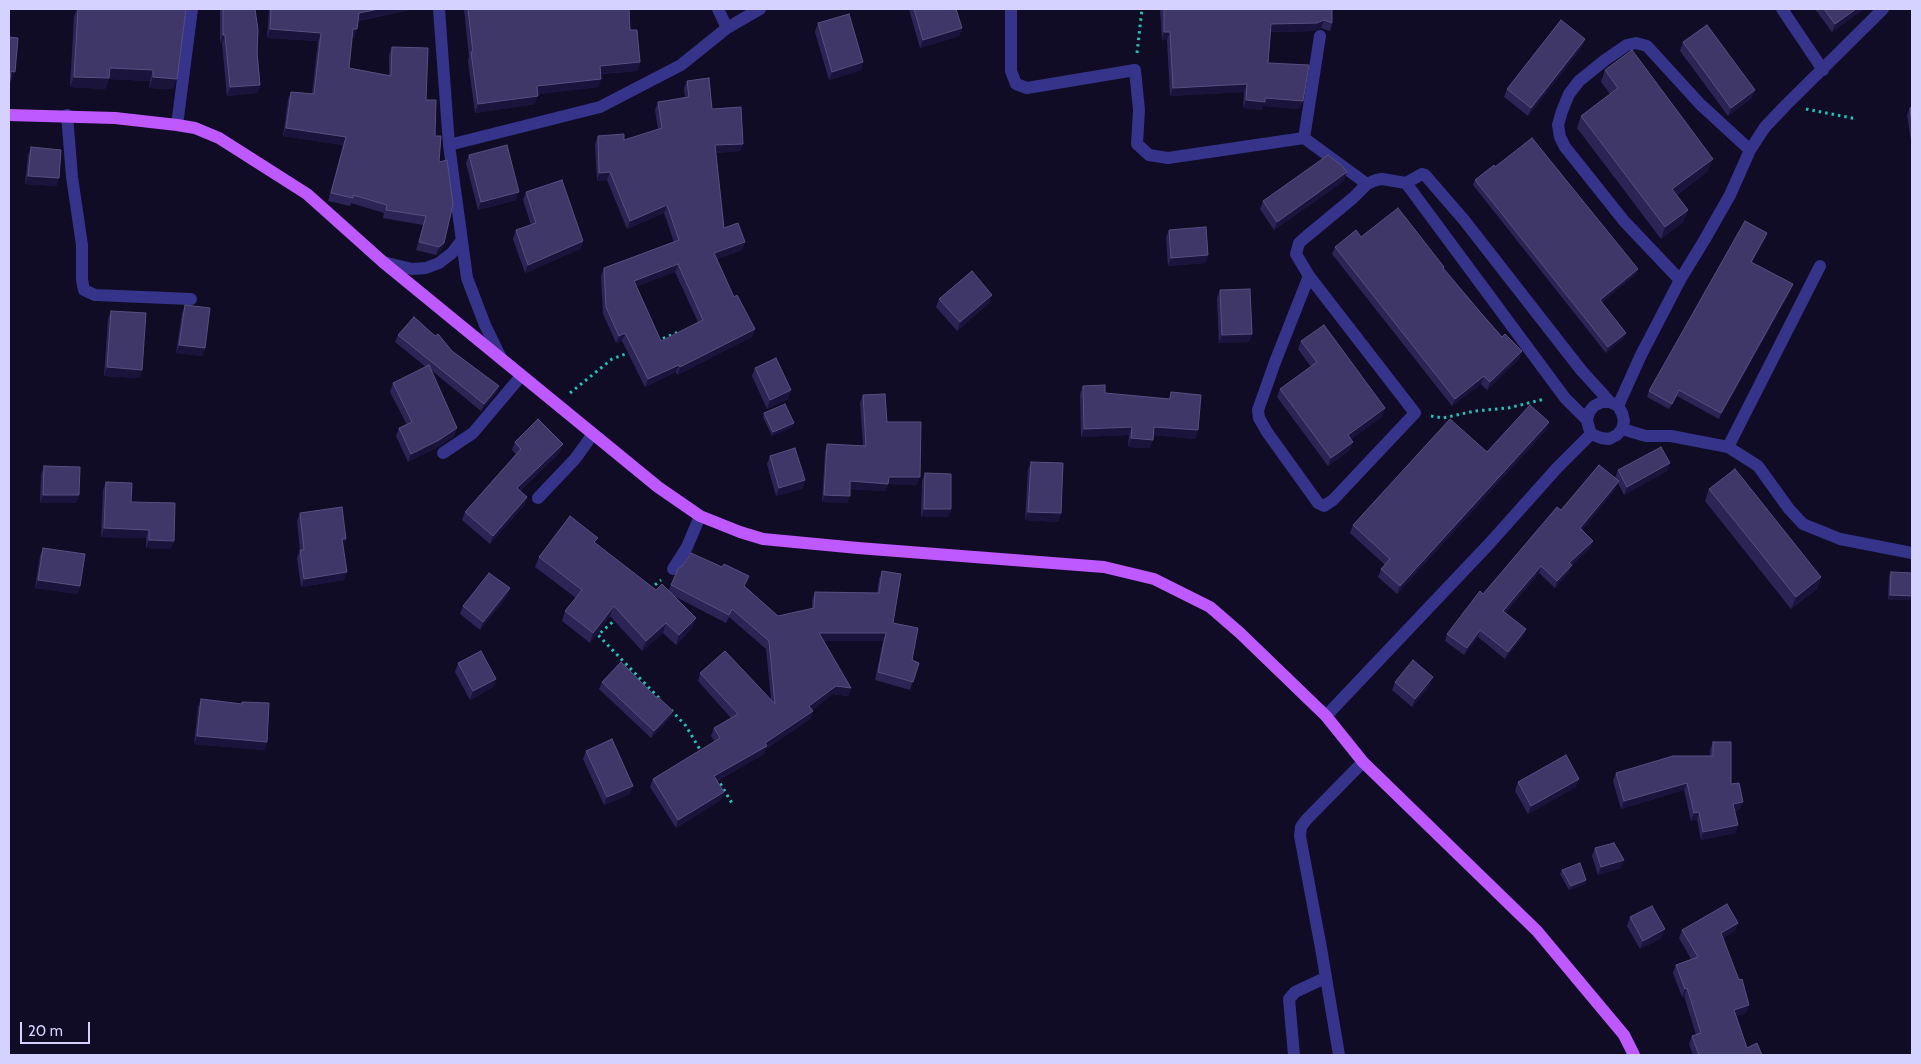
<!DOCTYPE html>
<style>
body{margin:0}
#map{position:relative;width:1921px;height:1064px;overflow:hidden;background:#100c26;font-family:Cabin,sans-serif}
canvas{display:block}
.frame{position:absolute;inset:0;border:10px solid #d6d2ff;pointer-events:none}
.scale{position:absolute;left:20px;top:1022px;width:70px;height:22px;box-sizing:border-box;border:2px solid #d6d2ff;border-top:0;padding-left:6px;font-size:15px;line-height:18px;white-space:nowrap;color:#d6d2ff;-webkit-text-stroke:4px #100c26;paint-order:stroke}
</style>
<div id="map">
<canvas width="1921" height="1064"></canvas>
<div class="frame"></div>
<div class="scale">20 m</div>
</div>
<script>
const ctx = document.querySelector('canvas').getContext('2d');
ctx.lineJoin = 'round';
const poly = rows => new Path2D(rows.map(r => 'M' + r).join(''));
function trace(path, color, width, dash) { ctx.strokeStyle = color; ctx.lineWidth = width; ctx.lineCap = dash ? 'butt' : 'round'; ctx.setLineDash(dash || []); ctx.stroke(path); }
function fillPath(path, color) { ctx.fillStyle = color; ctx.fill(path, 'evenodd'); }
const path = poly([
 [1137,53,1142,9],
 [1806,109,1857,119],
 [657,341,681,331],
 [570,393,612,359,631,352],
 [1431,416,1443,418,1475,411,1508,408,1545,399],
 [650,589,661,580],
 [617,618,598,635,659,698],
 [671,710,686,726,702,753],
 [717,778,733,805]
]);
const minor = poly([
 [439,9,449,145,467,278,485,325,502,360],
 [718,9,727,28],
 [1011,9,1011,71,1016,84,1027,88,1135,70,1139,110,1137,144,1149,155,1168,158,1304,138,1367,184],
 [1782,9,1823,70],
 [67,115,72,177,82,245,82,280,84,290,95,295,191,299],
 [177,125,192,9],
 [1304,138,1320,36],
 [449,145,600,107,681,65,727,28,760,9],
 [1406,183,1565,398,1587,420],
 [383,262,412,269,426,268,439,263,452,253,461,241],
 [1309,276,1275,362,1258,410,1259,418,1267,432,1318,503,1324,506,1333,500,1415,413,1309,276,1296,254,1299,243,1307,236,1353,198,1367,184,1376,180,1382,179,1406,183,1422,174,1425,175,1464,220,1581,370,1610,402],
 [1680,280,1624,221,1565,147,1560,137,1558,125,1562,111,1569,94,1579,81,1605,60,1627,45,1636,43,1647,46,1700,104,1750,150],
 [1602,402,1610,402,1618,406,1622,413,1624,421,1622,429,1617,435,1609,439,1601,438,1591,434,1589,428,1587,420,1589,412,1594,406,1602,402],
 [1618,406,1641,355,1680,280,1705,239,1730,195,1750,150,1765,127,1786,105,1883,9],
 [1622,429,1646,436,1671,436,1728,447,1758,466,1789,509,1803,524,1840,539,1912,553],
 [1728,447,1820,266],
 [443,453,473,433,521,376],
 [538,498,575,459,593,434],
 [673,569,687,547,700,516],
 [1326,716,1489,544,1557,468,1591,434],
 [1294,1055,1289,999,1295,992,1325,978],
 [1339,1055,1321,948,1300,836,1301,827,1306,820,1363,762]
]);
const major = poly([
 [9,115,115,118,177,125,195,128,219,138,307,194,383,262,658,487,700,516,740,532,763,539,858,548,1104,567,1154,579,1210,607,1240,633,1326,716,1363,762,1537,931,1624,1035,1634,1055]
]);
const wall = poly([
 [77,9,186,9,173,89,149,88,150,81,109,79,105,89,70,87,74,16],
 [220,9,255,9,260,85,257,93,227,96,222,43,220,43],
 [269,9,414,9,358,21,354,38,352,37,349,68,389,75,389,55,392,47,426,100,435,136,439,162,444,243,441,251,436,255,416,250,423,225,383,218,384,213,351,203,350,206,328,201,343,145,283,136,288,100,291,92,312,94,318,41,267,38],
 [464,9,629,9,630,30,640,62,637,71,601,74,601,79,598,87,538,94,535,104,475,113,468,61,469,56],
 [909,9,956,9,962,28,959,36,920,48],
 [1160,9,1332,9,1332,23,1330,31,1321,28,1314,31,1271,32,1268,63,1300,109,1263,106,1262,110,1243,108,1244,92,1170,96,1167,40,1162,40],
 [1815,9,1864,9,1832,32],
 [818,23,863,62,861,70,829,80,815,32],
 [1585,39,1582,47,1528,116,1504,97,1507,89],
 [1683,42,1752,98,1728,116,1680,51],
 [1605,70,1708,171,1677,195,1688,210,1683,222,1661,239,1577,128,1581,116,1610,94,1601,82],
 [687,81,743,144,740,151,716,153,724,228,745,242,742,250,717,259,734,297,755,329,752,337,677,375,676,372,645,387,622,341,616,343,603,314,601,276,604,268,674,242,664,213,627,229,607,180,597,181,595,144,598,136,624,140,658,129,655,110,658,102,685,97,684,88],
 [675,272,698,322,661,341,636,286],
 [1912,107,1912,141,1911,141,1907,115,1910,108],
 [31,147,59,178,56,186,25,184,28,155],
 [469,155,516,200,478,210,466,163],
 [1495,167,1636,274,1602,302,1624,338,1606,353,1473,185,1475,180],
 [1344,181,1274,230,1260,209,1263,201],
 [526,192,583,241,580,249,525,273,513,239,516,230,531,225,523,200],
 [1169,230,1208,255,1205,263,1168,266,1166,238],
 [1767,233,1765,239,1752,262,1791,290,1719,419,1677,396,1669,409,1647,397,1649,391],
 [1361,237,1444,269,1502,337,1522,351,1519,359,1487,390,1481,384,1452,406,1332,254,1335,247],
 [1220,290,1252,334,1249,342,1219,343,1217,298],
 [992,295,989,303,957,331,936,307,939,299],
 [185,305,205,348,202,356,176,353,182,313],
 [111,311,142,370,139,378,104,376,108,319],
 [398,335,452,351,496,393,481,411,431,370,457,428,454,436,436,448,408,462,396,436,399,428,407,425,390,392,393,383,426,367,395,342],
 [1301,341,1385,408,1382,417,1351,439,1350,450,1328,466,1277,397,1280,389,1311,367,1298,349],
 [755,368,791,390,788,399,767,409,752,376],
 [1083,386,1105,393,1169,399,1171,392,1198,430,1195,439,1153,435,1150,448,1128,447,1129,435,1081,437,1080,394],
 [863,395,887,422,917,485,888,484,885,491,850,489,850,496,847,503,822,502,825,452,827,444,863,446,860,403],
 [764,413,792,427,772,436,763,417],
 [1549,422,1546,430,1397,594,1378,577,1381,569,1385,565,1350,533,1353,525,1487,452],
 [515,442,560,452,520,491,527,497,524,505,490,544,462,520,465,512,516,454,512,450],
 [770,456,805,480,802,489,776,496,767,464],
 [1031,462,1061,513,1058,522,1025,520,1028,470],
 [1670,463,1667,471,1624,495,1618,483,1616,488,1582,530,1593,541,1590,548,1572,565,1569,572,1555,588,1539,573,1505,613,1526,629,1523,636,1505,659,1478,637,1464,655,1445,641,1447,634,1483,594,1561,510,1615,478,1618,470],
 [44,466,79,495,76,503,40,503,41,475],
 [925,473,951,509,948,517,921,517,922,481],
 [106,482,131,502,171,549,146,548,146,538,101,537,103,490],
 [1709,489,1821,577,1817,589,1791,609,1705,501],
 [300,513,344,580,301,587,297,558,300,550,297,521],
 [596,544,656,590,668,591,671,585,745,586,778,616,812,609,812,600,815,592,877,593,879,579,882,571,893,623,912,660,919,663,910,690,875,680,883,641,824,641,851,688,848,696,833,694,812,710,813,711,810,719,766,749,764,754,717,781,724,792,721,800,676,828,650,787,653,779,715,742,711,736,714,728,731,718,698,681,700,673,771,699,766,649,729,617,726,623,672,595,692,628,676,645,663,633,642,651,610,616,590,643,562,621,565,611,576,598,535,567,539,557],
 [43,548,80,586,78,594,35,588,40,556],
 [1891,572,1912,596,1910,600,1888,600,1889,576],
 [510,588,507,596,480,630,460,614,463,606],
 [458,663,493,687,470,700,455,672],
 [602,682,657,698,673,711,670,718,651,738,599,689],
 [1395,682,1430,685,1412,707,1392,690],
 [201,699,241,704,242,702,267,742,264,750,194,744,198,707],
 [1713,742,1731,784,1740,809,1735,811,1738,825,1735,833,1701,840,1697,819,1691,821,1684,790,1621,809,1613,781,1616,773,1710,756,1710,750],
 [586,751,630,794,604,805,583,759],
 [1518,782,1576,787,1528,814,1515,791],
 [1595,848,1621,868,1598,875,1592,856],
 [1562,870,1586,880,1585,884,1569,890,1560,874],
 [1630,917,1662,938,1640,949,1627,926],
 [1738,923,1735,931,1723,938,1746,1013,1736,1016,1747,1048,1762,1055,1693,1055,1689,1044,1692,1036,1696,1035,1684,996,1682,997,1673,973,1676,965,1691,959,1679,938,1682,930]
]);
const shadedWall = poly([
 [379,9,414,9,356,21,359,13],
 [1856,9,1864,9,1832,32,1835,24],
 [1324,20,1321,28,1314,31,1268,32,1271,24],
 [962,28,959,36,920,48,923,40],
 [270,29,321,33,318,41,267,38],
 [353,29,357,29,354,38,350,37],
 [1164,32,1170,32,1167,40,1162,40],
 [223,35,225,35,222,43,220,43],
 [1585,39,1582,47,1528,116,1531,108],
 [640,62,637,71,596,74,600,66],
 [863,62,861,70,829,80,832,72],
 [110,68,153,70,150,81,109,79,105,89,70,87,74,77],
 [11,71,15,72,12,80,9,80],
 [153,77,177,79,173,89,149,88],
 [601,79,598,87,534,95,537,86],
 [1247,84,1244,92,1170,96,1173,88],
 [260,85,257,93,227,96,230,87],
 [1755,90,1752,98,1728,116,1731,108],
 [538,96,535,104,475,113,478,104],
 [1265,98,1303,101,1300,109,1263,106,1262,110,1243,108,1246,100],
 [286,128,346,137,343,145,283,136],
 [743,144,740,151,712,153,715,145],
 [1713,159,1708,171,1668,201,1672,189],
 [610,172,607,180,597,181,599,173],
 [1347,172,1344,181,1274,230,1277,222],
 [28,176,59,178,56,186,25,184],
 [519,192,516,200,478,210,481,202],
 [667,205,664,213,627,229,630,221],
 [1688,210,1683,222,1661,239,1665,227],
 [1767,233,1765,239,1749,267,1751,262],
 [583,241,580,249,525,273,528,265],
 [745,242,742,250,711,261,714,253],
 [444,243,441,251,436,255,439,247],
 [1208,255,1205,263,1168,266,1171,258],
 [678,264,675,272,631,289,634,281],
 [1638,269,1636,274,1598,305,1600,300],
 [1793,284,1791,290,1719,419,1721,413],
 [992,295,989,303,957,331,960,322],
 [755,329,752,337,677,375,680,367],
 [625,333,622,341,616,343,619,336],
 [1626,333,1624,338,1606,353,1608,347],
 [1252,334,1249,342,1219,343,1222,335],
 [179,345,205,348,202,356,176,353],
 [1522,351,1519,359,1487,390,1490,382],
 [679,365,676,372,645,387,648,379],
 [107,367,142,370,139,378,104,376],
 [1484,376,1481,384,1452,406,1455,399],
 [499,386,496,393,481,411,484,404],
 [791,390,788,399,767,409,770,400],
 [1679,390,1677,396,1669,409,1672,404],
 [1385,408,1382,417,1345,444,1348,435],
 [1549,422,1546,430,1397,594,1400,586],
 [794,423,792,427,772,436,773,432],
 [1132,427,1129,435,1081,437,1084,429],
 [1154,427,1198,430,1195,439,1151,435],
 [457,428,454,436,436,448,408,462,411,454],
 [1131,438,1153,440,1150,448,1128,447],
 [1353,442,1350,450,1328,466,1331,458],
 [563,444,560,452,514,496,517,488],
 [1670,463,1667,471,1624,495,1627,487],
 [889,477,920,477,917,485,888,484,885,491,848,489,850,481],
 [805,480,802,489,776,496,779,488],
 [1619,481,1616,488,1578,535,1580,528],
 [43,495,79,495,76,503,40,503],
 [824,495,850,496,847,503,822,502],
 [527,497,524,505,490,544,493,536],
 [924,509,951,509,948,517,921,517],
 [1028,512,1061,513,1058,522,1025,520],
 [104,528,149,530,146,538,101,537],
 [342,539,346,539,343,547],
 [149,540,174,541,171,549,146,548],
 [1593,541,1590,548,1566,570,1569,563],
 [1572,565,1569,572,1555,588,1557,581],
 [1541,566,1539,573,1500,618,1503,611],
 [347,572,344,580,301,587,304,579],
 [1821,577,1817,589,1791,609,1796,597],
 [38,580,80,586,78,594,35,588],
 [510,588,507,596,480,630,483,622],
 [1890,595,1912,596,1910,600,1888,600],
 [614,606,610,616,590,643,593,633],
 [696,618,692,628,676,645,679,635],
 [666,623,663,633,642,651,646,641],
 [1526,629,1523,636,1505,659,1508,652],
 [1480,630,1478,637,1464,655,1467,648],
 [819,633,886,633,883,641,816,641],
 [1433,677,1430,685,1412,707,1415,699],
 [496,679,493,687,470,700,473,691],
 [836,686,851,688,848,696,833,694,806,714,809,706],
 [673,711,670,718,651,738,654,731],
 [813,711,810,719,766,749,764,754,711,784,714,776],
 [197,736,267,742,264,750,194,744],
 [1579,779,1576,787,1528,814,1531,806],
 [1687,783,1684,790,1621,809,1624,801],
 [633,786,630,794,604,805,607,797],
 [724,792,721,800,676,828,678,820],
 [1743,802,1740,809,1731,812,1733,804],
 [1699,812,1697,819,1691,821,1694,813],
 [1738,825,1735,833,1701,840,1703,832],
 [1624,860,1621,868,1598,875,1601,867],
 [1586,880,1585,884,1569,890,1571,886],
 [1738,923,1735,931,1718,941,1721,933],
 [1665,929,1662,938,1640,949,1643,941],
 [1687,988,1684,996,1682,997,1685,989],
 [1749,1005,1746,1013,1731,1018,1734,1010]
]);
const building = poly([
 [78,9,186,9,177,79,153,77,153,70,110,68,109,78,74,77,78,9],
 [223,9,255,9,258,30,257,53,260,85,230,87,225,35,223,35,223,9],
 [271,9,379,9,359,13,357,29,353,29,349,68,391,76,392,47,428,48,426,100,436,100,435,136,441,136,439,162,447,160,453,204,444,243,439,247,419,242,426,216,386,210,387,205,353,195,353,198,331,193,346,137,286,128,291,92,314,94,321,33,270,29,271,9],
 [468,9,629,9,630,30,637,30,640,62,600,66,601,79,537,86,538,96,478,104,471,52,473,52,468,9],
 [914,9,956,9,962,28,923,40,914,9],
 [1164,9,1332,9,1332,23,1324,20,1317,23,1271,24,1268,63,1309,65,1303,101,1265,98,1265,102,1246,100,1247,84,1173,88,1170,32,1164,32,1164,9],
 [1824,9,1856,9,1835,24,1824,9],
 [849,14,863,62,832,72,818,23,849,14],
 [1561,20,1585,39,1531,108,1507,89,1561,20],
 [1707,25,1755,90,1731,108,1683,42,1707,25],
 [9,37,18,38,15,72,11,71,9,88,9,37],
 [1632,50,1713,159,1672,189,1688,210,1665,227,1581,116,1618,88,1605,70,1632,50],
 [709,78,712,109,741,107,743,144,715,145,724,228,738,223,745,242,714,253,734,297,737,295,755,329,680,367,679,365,648,379,625,333,619,336,606,307,604,268,679,240,667,205,630,221,610,172,599,173,598,136,624,134,624,140,662,128,658,102,689,97,687,81,709,78],
 [678,264,703,320,661,341,634,281,678,264],
 [1912,107,1912,126,1910,108,1912,107],
 [1532,138,1638,269,1600,300,1626,333,1608,347,1475,180,1494,165,1495,167,1532,138],
 [507,145,519,192,481,202,469,155,507,145],
 [31,147,61,150,59,178,28,176,31,147],
 [1328,155,1341,165,1347,172,1277,222,1263,201,1328,155],
 [562,180,583,241,528,265,516,230,536,223,526,192,562,180],
 [1398,208,1444,267,1443,268,1480,312,1502,337,1505,334,1522,351,1490,382,1484,376,1455,399,1335,247,1356,230,1361,237,1398,208],
 [1745,221,1767,233,1751,262,1793,284,1721,413,1679,390,1672,404,1649,391,1745,221],
 [1206,227,1208,255,1171,258,1169,230,1206,227],
 [972,271,992,295,960,322,939,299,972,271],
 [1250,289,1252,334,1222,335,1220,290,1250,289],
 [185,305,210,308,205,348,179,345,185,305],
 [111,311,146,313,142,370,107,367,111,311],
 [414,317,435,336,438,334,452,351,499,386,484,404,398,335,414,317],
 [1324,325,1385,408,1348,435,1353,442,1331,458,1280,389,1317,362,1301,341,1324,325],
 [776,358,791,390,770,400,755,368,776,358],
 [429,365,457,428,439,440,411,454,399,428,412,422,393,383,429,365],
 [1105,385,1105,393,1170,399,1171,392,1201,395,1198,430,1154,427,1153,440,1131,438,1132,427,1084,429,1083,386,1105,385],
 [885,394,887,422,921,422,920,477,889,477,888,484,850,481,850,496,824,495,827,444,866,446,863,395,885,394],
 [785,404,794,423,773,432,764,413,785,404],
 [1530,405,1549,422,1400,586,1381,569,1390,559,1353,525,1450,419,1487,452,1530,405],
 [538,419,563,444,517,488,527,497,493,536,465,512,521,449,515,442,538,419],
 [1661,447,1670,463,1627,487,1618,470,1661,447],
 [795,448,805,480,779,488,770,456,795,448],
 [1031,462,1063,463,1061,513,1028,512,1031,462],
 [1599,465,1619,481,1580,528,1593,541,1569,563,1572,565,1557,581,1541,566,1503,611,1526,629,1508,652,1480,630,1467,648,1447,634,1480,591,1483,594,1557,507,1561,510,1599,465],
 [44,466,80,467,79,495,43,495,44,466],
 [1735,469,1821,577,1796,597,1709,489,1735,469],
 [925,473,951,474,951,509,924,509,925,473],
 [106,482,132,483,131,502,175,503,174,541,149,540,149,530,104,528,106,482],
 [342,507,346,539,342,539,347,572,304,579,300,550,304,550,300,513,342,507],
 [570,516,598,538,594,542,656,590,662,584,696,618,679,635,666,623,646,641,614,606,593,633,565,611,582,590,539,557,570,516],
 [43,548,85,554,80,586,38,580,43,548],
 [691,553,722,567,724,564,749,576,744,586,778,616,814,608,815,592,879,593,882,571,901,574,893,623,918,628,912,660,919,663,913,682,878,672,886,633,819,633,851,688,836,686,809,706,813,711,765,743,767,746,714,776,724,792,678,820,653,779,720,738,714,728,738,714,700,673,725,651,775,704,769,641,732,609,729,615,671,585,678,569,683,565,691,553],
 [1891,572,1912,573,1912,596,1890,595,1891,572],
 [489,573,510,588,483,622,463,606,489,573],
 [481,651,496,679,473,691,458,663,481,651],
 [1413,660,1433,677,1415,699,1395,682,1413,660],
 [621,662,657,698,658,697,673,711,654,731,602,682,621,662],
 [201,699,242,704,242,702,269,703,267,742,197,736,201,699],
 [612,739,633,786,607,797,586,751,612,739],
 [1713,742,1731,742,1731,784,1739,783,1743,802,1733,804,1738,825,1703,832,1699,812,1694,813,1687,783,1624,801,1616,773,1673,756,1713,756,1713,742],
 [1566,755,1579,779,1531,806,1518,782,1566,755],
 [1614,843,1624,860,1601,867,1595,848,1614,843],
 [1580,863,1586,880,1571,886,1562,870,1580,863],
 [1727,904,1738,923,1721,933,1739,980,1742,979,1749,1005,1734,1010,1747,1048,1757,1043,1762,1055,1699,1055,1692,1036,1701,1033,1687,988,1685,989,1676,965,1698,957,1682,930,1727,904],
 [1652,906,1665,929,1643,941,1630,917,1652,906]
]);
trace(path, '#23c2b6', 3, [2.5, 4]);
trace(minor, '#35338a', 12);
trace(major, '#be59ff', 12);
fillPath(wall, '#2d2456');
fillPath(shadedWall, '#1a133b');
fillPath(building, '#3f3768');
trace(building, '#574f80', 1);
</script>
